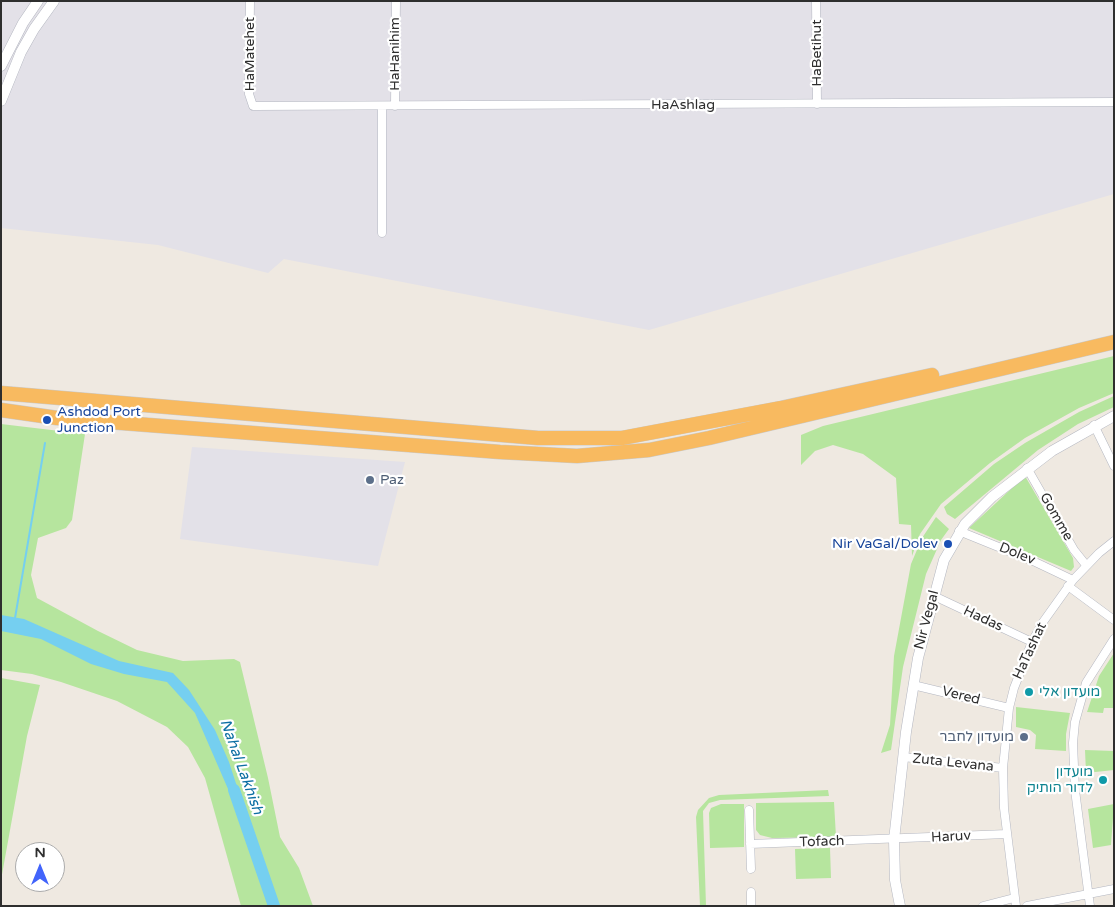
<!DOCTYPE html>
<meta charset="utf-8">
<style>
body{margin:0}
#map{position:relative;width:1115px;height:907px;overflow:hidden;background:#efe9e1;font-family:"Varela Round",sans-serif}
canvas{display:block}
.frame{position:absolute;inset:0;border:2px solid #2e2e2e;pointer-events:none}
.north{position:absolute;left:15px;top:842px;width:50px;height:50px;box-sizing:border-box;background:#fff;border:1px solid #ababab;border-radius:50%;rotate:0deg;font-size:14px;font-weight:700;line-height:20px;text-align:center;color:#2e2e2e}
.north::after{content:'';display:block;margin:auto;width:18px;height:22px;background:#4264fb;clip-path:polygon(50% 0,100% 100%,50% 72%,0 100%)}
</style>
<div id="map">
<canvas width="1115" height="907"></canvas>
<div class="frame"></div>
<div class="north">N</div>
</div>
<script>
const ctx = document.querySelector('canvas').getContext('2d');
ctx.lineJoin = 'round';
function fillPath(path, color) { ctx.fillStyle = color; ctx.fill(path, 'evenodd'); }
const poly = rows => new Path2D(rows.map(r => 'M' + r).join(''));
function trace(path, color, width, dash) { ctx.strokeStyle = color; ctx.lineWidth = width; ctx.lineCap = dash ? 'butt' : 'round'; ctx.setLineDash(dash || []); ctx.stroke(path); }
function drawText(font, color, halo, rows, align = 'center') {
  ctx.font = font + ' "Varela Round",Heebo,sans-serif'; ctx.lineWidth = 4.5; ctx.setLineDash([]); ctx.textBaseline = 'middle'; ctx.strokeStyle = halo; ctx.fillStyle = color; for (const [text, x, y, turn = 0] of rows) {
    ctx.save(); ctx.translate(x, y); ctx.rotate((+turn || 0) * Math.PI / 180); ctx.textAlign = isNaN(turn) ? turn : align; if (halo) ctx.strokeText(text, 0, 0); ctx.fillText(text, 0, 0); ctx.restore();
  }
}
const industrial = poly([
 [1,1,1114,1,1114,194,649,330,284,259,268,273,158,245,1,228],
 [192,447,405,462,378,566,180,539]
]);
const green = poly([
 [1114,356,1114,393,1079,408,1025,438,990,463,941,504,920,534,912,556,911,525,899,524,896,478,863,454,833,445,815,451,801,465,801,435,823,426],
 [1114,396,1114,407,1078,424,1038,450,955,519,947,514,944,507,994,464,1025,443,1079,412],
 [1,424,85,434,72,520,66,528,38,538,31,575,37,598,98,631,137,650,183,661,234,659,240,662,268,778,280,837,299,868,313,906,241,906,205,778,188,747,167,727,117,701,61,682,32,674,1,670],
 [1025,476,1073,558,1074,567,1071,571,969,528],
 [936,517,949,529,941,540,926,574,903,667,891,750,881,753,890,725,894,656,911,564,922,538],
 [1114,653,1114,708,1104,708,1103,713,1087,712,1099,676],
 [1,678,40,685,27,736,1,880],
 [1016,707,1070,713,1066,734,1066,751,1035,749,1036,735,1030,730,1016,727],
 [1085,750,1114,751,1114,770,1086,773],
 [828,790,829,796,720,800,709,803,703,811,706,906,700,906,696,817,698,810,709,798,719,795],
 [834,802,836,837,772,838,760,835,756,830,756,803],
 [721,804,744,804,744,847,710,848,709,813,711,808],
 [1114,804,1111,845,1093,848,1088,809],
 [830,848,831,878,796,879,795,849]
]);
const water = poly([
 [1,615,24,619,119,661,173,673,189,690,215,730,229,762,243,805,235,805,195,713,167,682,124,674,91,664,41,639,1,631]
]);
const stream = poly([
 [15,618,45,443]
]);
const river = poly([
 [234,790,274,906]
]);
const minor = poly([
 [250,1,249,94,253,106,1114,102],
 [816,1,817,104],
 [382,106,382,233],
 [395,106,396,1],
 [1094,425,1114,466],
 [1027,468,1074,550,1086,565],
 [959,531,1033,561,1073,580],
 [1068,586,1114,620],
 [934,596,1032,642],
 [913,685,1009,708],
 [903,757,1003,768],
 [749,810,751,869],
 [750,844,1007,834],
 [751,892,751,906],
 [983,906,1014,898],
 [1016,906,1004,808,1003,768,1009,708,1014,688,1032,642,1043,622,1073,580,1099,553,1114,541],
 [1027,906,1114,889],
 [1090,906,1075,790,1073,743,1075,722,1086,683,1114,639]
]);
const tertiary = poly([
 [1,66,23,23,38,1],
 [1,101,21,52,34,29,54,1],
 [900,906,895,880,894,840,906,732,918,658,944,560,965,524,992,497,1052,451,1114,416]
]);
const trunk = poly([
 [1,393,538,438,622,438,781,408,932,375],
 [1,410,57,418,500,452,577,456,649,450,709,438,1114,342]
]);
const markers = [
 [47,420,5,"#1a4fb4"],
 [370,480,5,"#5c6f8a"],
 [948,544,5,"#1a4fb4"],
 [1029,692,5,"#0f9aa8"],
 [1024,737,5,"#5c6f8a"],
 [1103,780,5,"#0f9aa8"]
];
const streetNames = [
 ["HaBetihut",817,53,-90],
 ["HaMatehet",250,54,-90],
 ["HaHanihim",395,54,-90],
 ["HaAshlag",683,105],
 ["Gomme",1056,517,60],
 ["Dolev",1017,554,22],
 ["Hadas",983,619,25],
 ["Nir Vegal",927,620,-75],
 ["HaTashat",1030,651,-65],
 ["Vered",961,696,14],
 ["Zuta Levana",953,763,6],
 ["Haruv",951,837,-3],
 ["Tofach",822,842,-2]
];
const transitNames = [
 ["Ashdod Port",57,412],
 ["Junction",57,428],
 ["Nir VaGal/Dolev",938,544,"right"]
];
const serviceNames = [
 ["Paz",380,480],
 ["מועדון לחבר",1014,737,"right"]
];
const cultureNames = [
 ["מועדון אלי",1039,692],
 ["מועדון",1093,772,"right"],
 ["לדור הותיק",1093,788,"right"]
];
const waterNames = [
 ["Nahal Lakhish",241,767,70]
];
fillPath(industrial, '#e3e1e8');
fillPath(green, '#b6e59e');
fillPath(water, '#75cff0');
trace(stream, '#75cff0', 2);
trace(river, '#75cff0', 12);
trace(minor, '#b4b7c1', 9);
trace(tertiary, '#b4b7c1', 11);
trace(trunk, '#c9c9c9', 15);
trace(minor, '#fff', 8);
trace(tertiary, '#fff', 10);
trace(trunk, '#f8ba60', 14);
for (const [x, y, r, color] of markers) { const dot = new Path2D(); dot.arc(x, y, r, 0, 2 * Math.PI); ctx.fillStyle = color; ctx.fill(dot); trace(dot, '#fff', 2); }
drawText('14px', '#2e2e2e', '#fff', streetNames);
drawText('14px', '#164399', '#fff', transitNames, 'left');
drawText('14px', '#4e5e75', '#fff', serviceNames, 'left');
drawText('14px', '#0d838f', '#fff', cultureNames, 'left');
drawText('italic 15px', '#0d6fa3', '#fff', waterNames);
</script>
